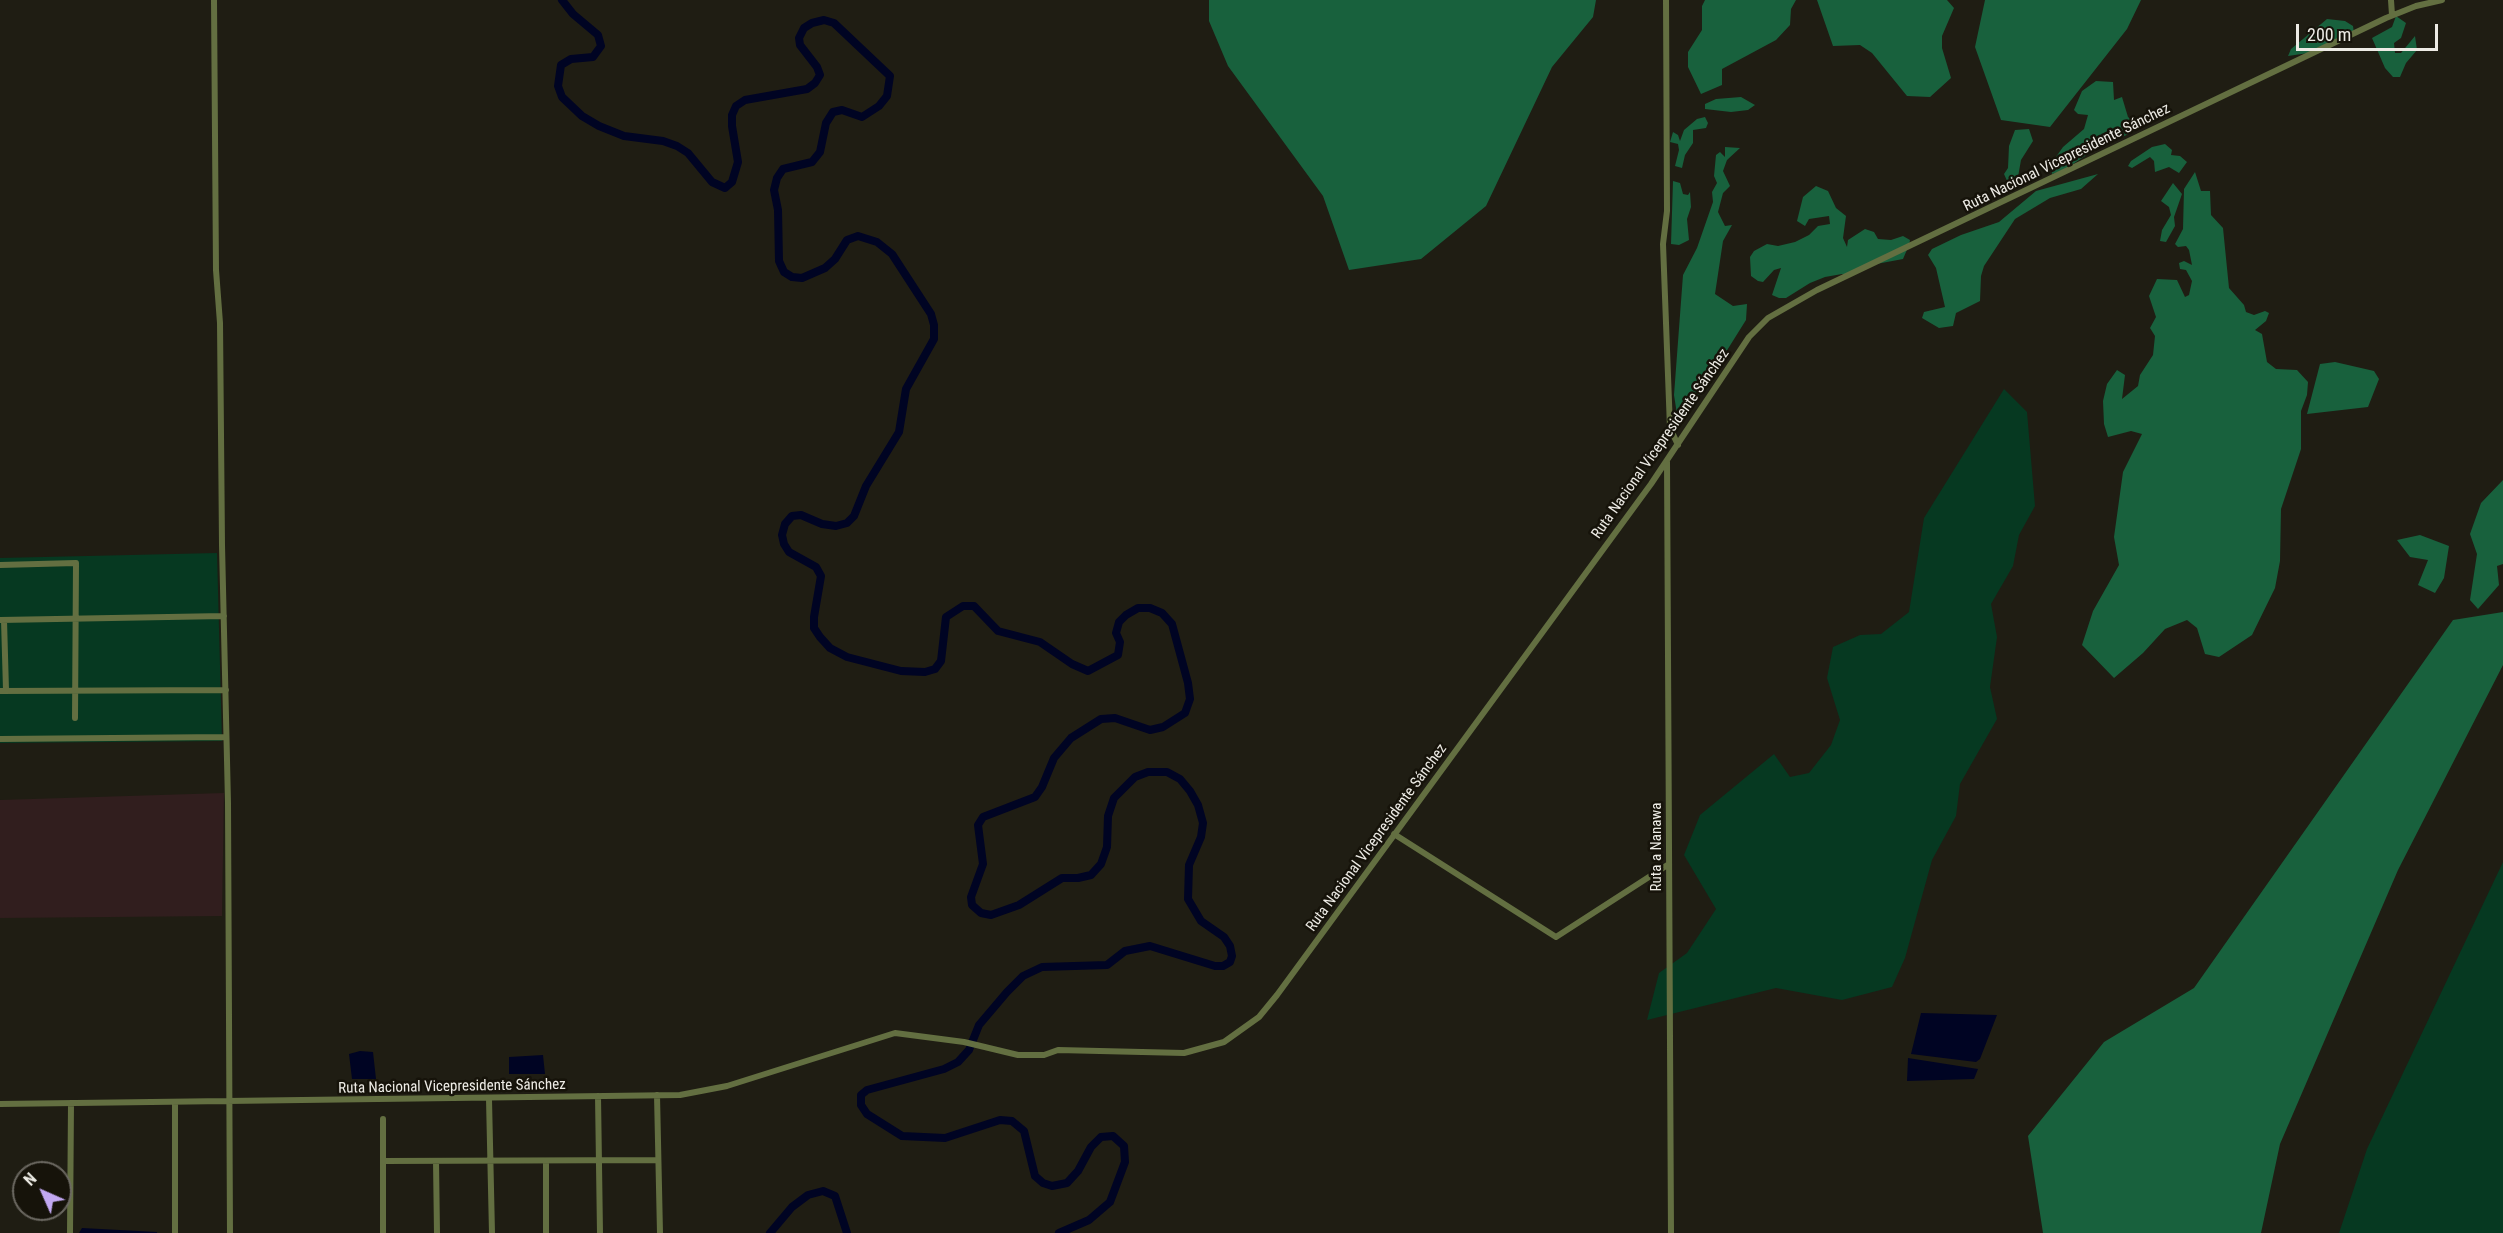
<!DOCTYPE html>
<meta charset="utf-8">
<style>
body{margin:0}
#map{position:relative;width:2503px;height:1233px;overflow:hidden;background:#1f1d13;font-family:"Roboto Condensed",sans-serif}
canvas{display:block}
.north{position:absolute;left:12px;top:1161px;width:60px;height:60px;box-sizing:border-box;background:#16130a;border:2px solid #6c6962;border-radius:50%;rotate:315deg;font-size:16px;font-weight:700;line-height:24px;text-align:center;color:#edebe5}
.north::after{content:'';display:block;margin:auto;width:21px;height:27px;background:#c2a8f2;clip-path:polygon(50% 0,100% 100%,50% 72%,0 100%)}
.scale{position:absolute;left:2296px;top:24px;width:142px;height:27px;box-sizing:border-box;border:3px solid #edebe5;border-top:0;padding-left:8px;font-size:18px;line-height:21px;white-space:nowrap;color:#edebe5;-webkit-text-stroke:4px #16130a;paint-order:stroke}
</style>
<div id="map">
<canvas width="2503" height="1233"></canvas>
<div class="north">N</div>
<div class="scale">200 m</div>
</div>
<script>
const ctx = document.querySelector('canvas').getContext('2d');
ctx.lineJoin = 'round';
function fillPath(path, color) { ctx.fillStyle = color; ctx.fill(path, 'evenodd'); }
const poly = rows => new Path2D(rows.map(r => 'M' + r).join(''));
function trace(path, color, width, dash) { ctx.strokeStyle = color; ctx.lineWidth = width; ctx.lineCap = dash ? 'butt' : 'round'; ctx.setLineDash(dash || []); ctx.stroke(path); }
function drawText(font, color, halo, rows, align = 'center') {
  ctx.font = font + ' "Roboto Condensed",sans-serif'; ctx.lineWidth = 5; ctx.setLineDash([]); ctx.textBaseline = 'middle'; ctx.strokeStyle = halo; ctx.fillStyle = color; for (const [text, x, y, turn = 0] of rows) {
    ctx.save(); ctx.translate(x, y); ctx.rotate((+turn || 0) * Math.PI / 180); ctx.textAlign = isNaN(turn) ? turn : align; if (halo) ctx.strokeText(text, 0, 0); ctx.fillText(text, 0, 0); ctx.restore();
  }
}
const industrial = poly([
 [224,793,222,916,0,918,0,800]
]);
const green = poly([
 [2004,389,2027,412,2035,506,2019,535,2013,566,1991,604,1997,637,1990,687,1997,719,1960,784,1956,816,1932,860,1905,958,1892,987,1842,1000,1776,988,1647,1020,1659,973,1687,953,1716,909,1684,855,1700,815,1774,754,1790,777,1809,773,1831,745,1840,720,1827,678,1833,647,1860,635,1881,634,1909,612,1924,518],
 [217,553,222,741,0,743,0,558],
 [2503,862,2503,1233,2339,1233,2367,1149]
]);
const forest = poly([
 [1209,0,1596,0,1593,17,1552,67,1486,206,1421,259,1349,270,1323,196,1228,66,1209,21],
 [1705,0,1796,0,1791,9,1790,25,1776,40,1722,69,1722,85,1701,94,1688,67,1688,52,1702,30,1702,6],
 [1817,0,1947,0,1954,8,1942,36,1942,48,1951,78,1930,97,1907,96,1872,53,1860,45,1833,46],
 [1985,0,2141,0,2127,29,2050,127,2001,120,1975,47],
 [2396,16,2406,23,2401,38,2394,43,2395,53,2401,53,2415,36,2417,50,2406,63,2400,77,2393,77,2385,68,2372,38,2392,27],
 [2327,19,2345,21,2353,26,2354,33,2315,52,2288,56,2291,49],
 [2096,81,2113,82,2114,100,2122,97,2128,117,2136,124,2133,132,2122,137,2105,137,2085,156,2064,170,2052,174,2051,164,2063,147,2084,129,2088,115,2078,114,2074,110,2082,91],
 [1741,97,1755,105,1748,110,1731,112,1705,109,1705,104,1716,99],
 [1705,117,1708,123,1706,128,1693,130,1693,143,1685,155,1682,168,1675,166,1679,150,1678,144,1670,142,1673,132,1678,135,1680,141,1684,130,1697,119],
 [2029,129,2033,141,2021,160,2018,177,2008,183,2004,174,2008,168,2009,146,2015,130],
 [2165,144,2172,150,2171,155,2180,156,2187,162,2179,173,2169,167,2155,172,2154,161,2150,157,2132,168,2128,166,2131,161,2152,147],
 [1725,147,1740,148,1727,160,1723,171,1730,186,1723,193,1718,212,1725,226,1732,225,1723,241,1715,294,1733,306,1747,304,1746,320,1679,427,1674,395,1683,275,1697,248,1713,202,1712,192,1717,183,1714,176,1716,155,1720,152,1725,157],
 [2195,172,2201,191,2210,191,2211,215,2223,228,2229,288,2244,305,2246,312,2254,315,2265,311,2269,313,2266,321,2255,330,2262,334,2267,362,2276,369,2297,370,2308,382,2307,395,2301,411,2301,449,2281,509,2280,561,2275,588,2252,635,2219,657,2205,654,2197,628,2187,620,2165,629,2143,653,2114,678,2082,645,2093,611,2119,565,2114,537,2123,472,2142,434,2131,431,2108,437,2104,424,2103,401,2107,384,2117,370,2125,375,2122,399,2138,386,2140,375,2153,355,2155,336,2150,328,2156,317,2149,296,2157,279,2177,280,2185,297,2189,295,2192,281,2186,270,2180,269,2179,263,2184,261,2192,265,2189,250,2186,246,2178,247,2175,244,2183,229,2184,189],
 [2098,174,2081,189,2050,198,2015,219,1984,266,1981,276,1980,301,1956,313,1953,326,1939,328,1922,318,1924,312,1945,307,1936,268,1928,255,1932,249,1961,235,1999,222,2036,191],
 [1673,181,1680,183,1683,194,1688,195,1690,192,1691,207,1687,219,1689,240,1679,245,1671,244],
 [2173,183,2182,194,2174,217,2175,226,2166,242,2160,241,2162,230,2171,215,2169,207,2161,201],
 [1816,186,1828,191,1836,208,1846,216,1843,238,1847,247,1848,240,1865,229,1874,232,1878,239,1891,240,1903,236,1910,240,1909,245,1903,259,1871,265,1849,276,1842,274,1825,277,1810,283,1786,298,1779,298,1772,295,1781,268,1774,270,1763,282,1758,281,1751,276,1750,257,1754,251,1767,244,1778,246,1795,242,1809,235,1818,226,1830,224,1829,216,1809,219,1805,226,1797,221,1803,197],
 [2335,362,2374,371,2379,379,2368,407,2307,414,2320,364],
 [2503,480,2503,564,2497,566,2499,585,2478,609,2470,600,2477,554,2470,534,2481,503],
 [2420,535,2449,546,2444,578,2435,593,2418,585,2428,560,2410,557,2397,540],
 [2503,612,2503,665,2398,870,2280,1144,2261,1233,2043,1233,2028,1136,2104,1042,2194,988,2453,620]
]);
const water = poly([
 [1921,1013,1997,1015,1980,1059,1976,1062,1911,1054],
 [360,1051,373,1052,376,1079,352,1079,349,1054],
 [543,1055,545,1074,509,1074,509,1057],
 [1908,1058,1978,1069,1974,1079,1907,1081],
 [82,1228,157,1232,157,1233,79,1233]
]);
const river = poly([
 [562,0,573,14,598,35,601,46,593,57,571,59,561,65,558,86,562,97,582,116,599,126,624,136,663,141,677,146,688,153,712,182,725,188,732,182,738,162,732,126,732,115,736,106,745,100,807,89,815,83,820,75,817,67,800,45,799,38,804,28,812,23,824,20,834,23,890,76,887,96,879,106,862,117,842,110,833,112,826,123,820,152,812,162,783,169,777,178,774,190,778,210,779,261,784,272,792,277,802,278,825,268,835,259,847,240,858,236,877,242,892,254,931,314,934,325,934,339,906,389,899,432,866,486,854,516,847,523,836,526,822,524,801,515,792,516,785,524,782,535,784,544,789,552,816,567,821,576,814,617,814,628,820,637,830,648,847,657,901,671,925,672,935,669,941,661,946,617,963,606,974,606,998,631,1040,642,1072,664,1088,671,1118,655,1120,642,1116,633,1119,622,1126,615,1138,608,1150,608,1162,613,1172,624,1188,683,1190,699,1185,713,1163,727,1150,730,1115,718,1101,719,1071,738,1054,758,1042,787,1035,797,983,817,978,825,983,864,971,897,972,905,981,913,991,915,1019,905,1062,878,1078,878,1091,875,1101,864,1107,847,1108,816,1114,798,1135,777,1148,772,1167,772,1180,779,1190,791,1198,805,1203,823,1201,837,1189,865,1188,899,1201,921,1224,937,1230,946,1232,956,1230,962,1223,966,1215,966,1150,946,1125,951,1107,965,1042,967,1023,976,1007,992,979,1025,969,1050,958,1062,944,1069,867,1090,861,1095,861,1105,867,1114,902,1136,945,1138,1000,1120,1012,1121,1024,1131,1035,1176,1043,1183,1052,1186,1067,1183,1078,1171,1091,1147,1101,1137,1113,1136,1124,1146,1125,1162,1110,1202,1089,1220,1059,1233],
 [770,1233,792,1207,808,1195,823,1191,835,1196,847,1233]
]);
const minor = poly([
 [214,0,216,270,220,323,222,545,228,803,230,1233],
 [1666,0,1667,211,1663,244,1670,428,1678,445],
 [2391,0,2392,15],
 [1667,462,1671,1233],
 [0,565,76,563,75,718],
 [0,620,224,616],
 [4,620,6,690],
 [0,691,226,690],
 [0,739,225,737],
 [1394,834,1556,937,1669,864],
 [657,1095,660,1233],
 [598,1096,600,1233],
 [489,1099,492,1233],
 [175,1102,175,1233],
 [0,1104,680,1095,727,1086,895,1033,964,1042,1018,1055,1044,1055,1058,1050,1184,1053,1224,1042,1259,1017,1277,995,1651,484,1749,337,1768,318,1817,290,2386,18,2416,6,2442,0],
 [383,1119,383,1233],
 [384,1161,658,1160],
 [436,1161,437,1233],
 [546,1161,546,1233],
 [70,1233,71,1103]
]);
const streetNames = [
 ["Ruta Nacional Vicepresidente Sánchez",2067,158,-26],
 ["Ruta Nacional Vicepresidente Sánchez",1661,444,-55],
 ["Ruta Nacional Vicepresidente Sánchez",1377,838,-54],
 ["Ruta a Nanawa",1657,847,-90],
 ["Ruta Nacional Vicepresidente Sánchez",452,1087,-1]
];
fillPath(industrial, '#311e1e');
fillPath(green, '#063921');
fillPath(forest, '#18613d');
fillPath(water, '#000423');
trace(river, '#000423', 8);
trace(minor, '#636f41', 6);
drawText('15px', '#edebe5', '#16130a', streetNames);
</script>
